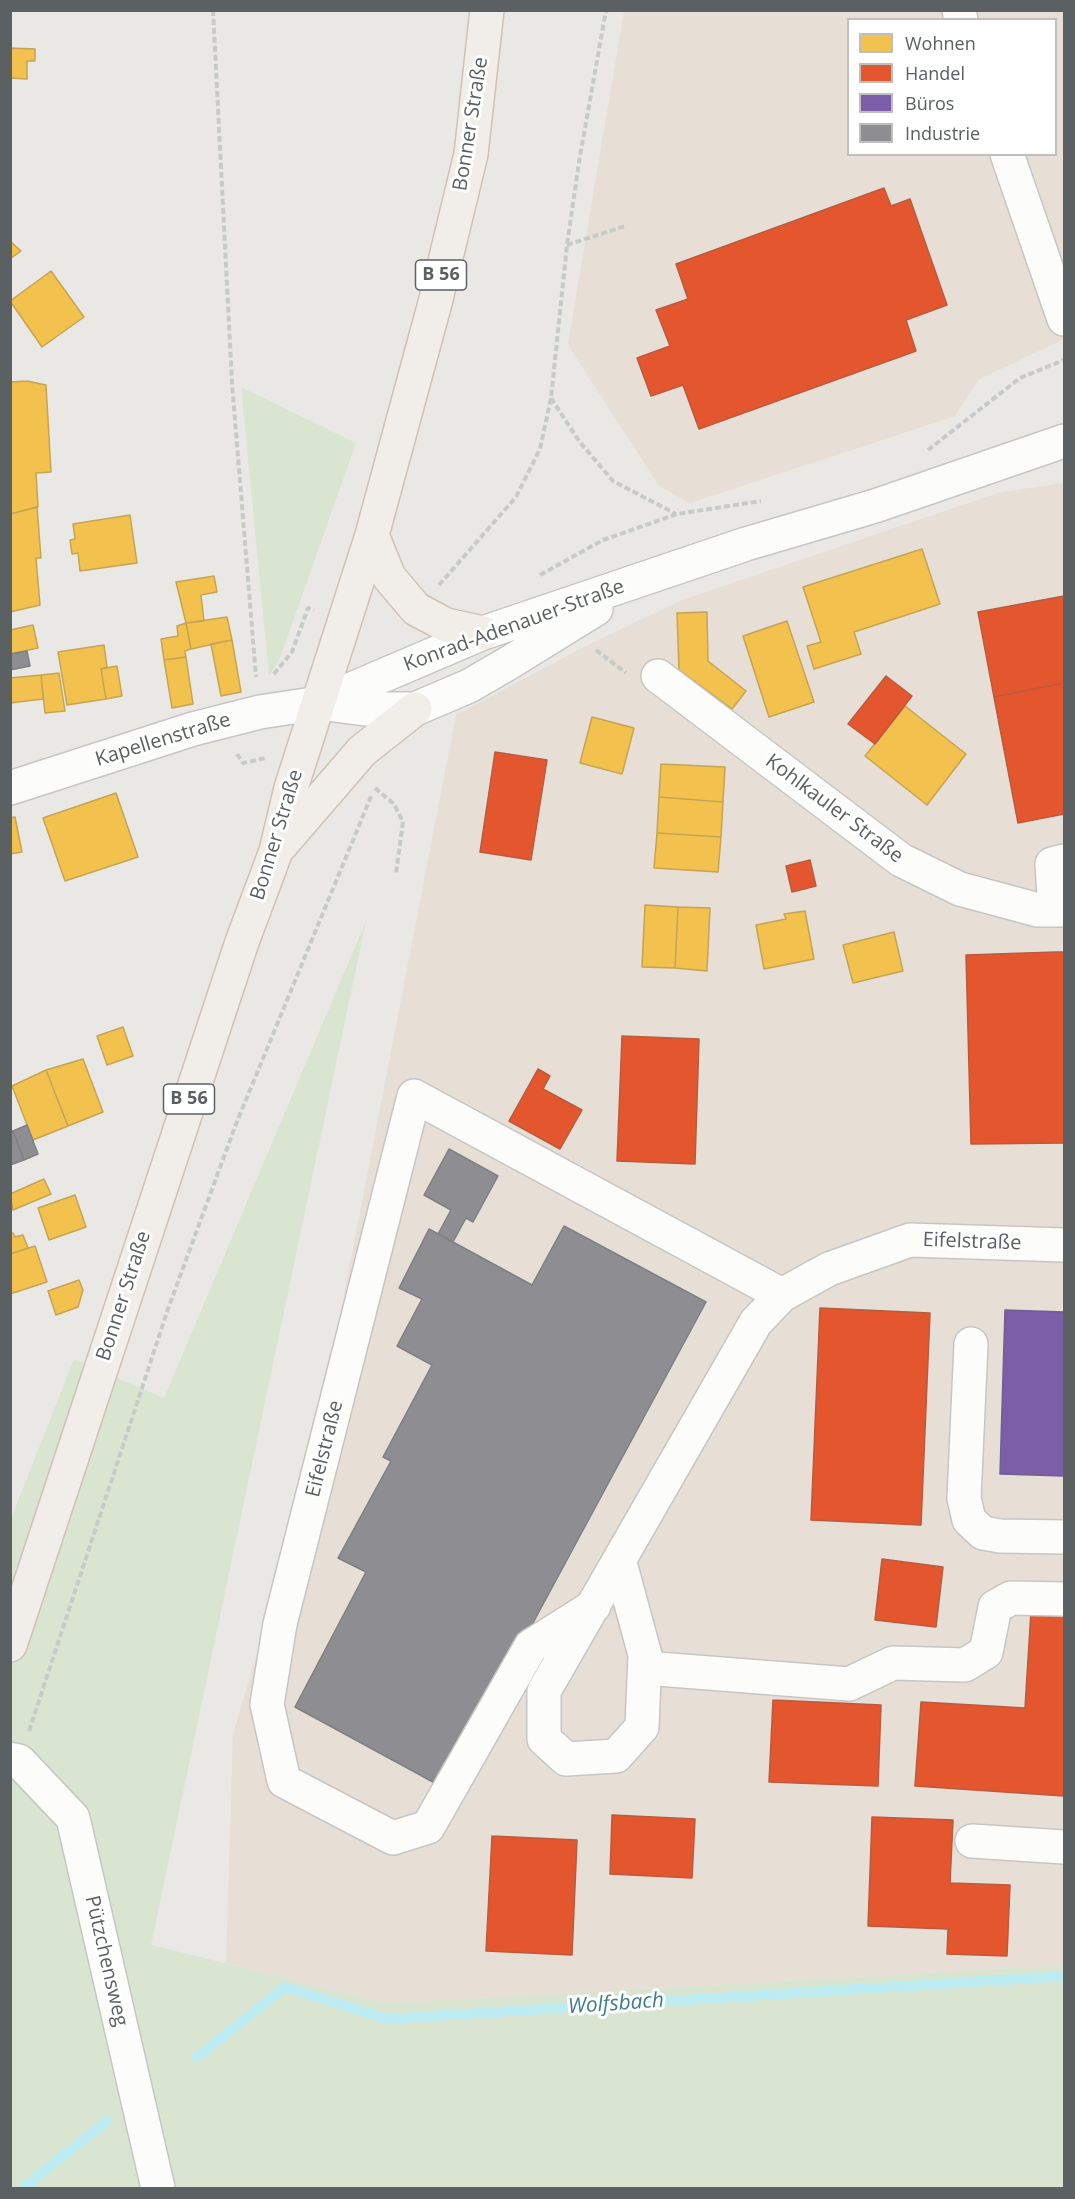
<!DOCTYPE html>
<meta charset="utf-8">
<style>
body{margin:0}
#map{position:relative;width:1075px;height:2199px;overflow:hidden;background:#eae8e5;font-family:"Open Sans",sans-serif}
canvas{display:block}
.frame{position:absolute;inset:0;border:12px solid #5b6062;pointer-events:none}
.legend{position:absolute;left:847px;top:18px;width:210px;height:138px;box-sizing:border-box;background:#fff;border:2px solid #bdbfc0;margin:0;padding:8px 10px;list-style:none;font-size:18px;color:#5b6062}
.legend li{display:flex;align-items:center;gap:12px;height:30px}
.legend b{width:30px;border:2px solid #bdbfc0}
</style>
<div id="map">
<canvas width="1075" height="2199"></canvas>
<div class="frame"></div>
<ul class="legend">
<li><b style="height:16px;background:#f2c14e"></b>Wohnen</li>
<li><b style="height:16px;background:#e4572e"></b>Handel</li>
<li><b style="height:16px;background:#7b5ea7"></b>Büros</li>
<li><b style="height:16px;background:#8d8d92"></b>Industrie</li>
</ul>
</div>
<script>
const ctx = document.querySelector('canvas').getContext('2d');
ctx.lineJoin = 'round';
function fillPath(path, color) { ctx.fillStyle = color; ctx.fill(path, 'evenodd'); }
const poly = rows => new Path2D(rows.map(r => 'M' + r).join(''));
function trace(path, color, width, dash) { ctx.strokeStyle = color; ctx.lineWidth = width; ctx.lineCap = dash ? 'butt' : 'round'; ctx.setLineDash(dash || []); ctx.stroke(path); }
function drawText(font, color, halo, rows, align = 'center') {
  ctx.font = font + ' "Open Sans",sans-serif'; ctx.lineWidth = 6; ctx.setLineDash([]); ctx.textBaseline = 'middle'; ctx.strokeStyle = halo; ctx.fillStyle = color; for (const [text, x, y, turn = 0] of rows) {
    ctx.save(); ctx.translate(x, y); ctx.rotate((+turn || 0) * Math.PI / 180); ctx.textAlign = isNaN(turn) ? turn : align; if (halo) ctx.strokeText(text, 0, 0); ctx.fillText(text, 0, 0); ctx.restore();
  }
}
const commercial = poly([
 [624,11,1064,11,1064,339,978,380,955,416,690,503,659,486,568,345],
 [848,20,1056,20,1056,154,848,154],
 [1064,483,1064,1965,388,2003,226,1963,233,1734,271,1605,332,1357,456,715,582,648,682,600,1001,492]
]);
const green = poly([
 [241,387,356,443,280,658,269,676],
 [366,921,151,1945,388,2003,1064,1965,1064,2188,11,2188,10,1521,74,1359,164,1398]
]);
const homes = poly([
 [10,48,35,49,35,61,27,61,27,79,10,78,10,48],
 [10,241,21,251,10,259,10,241],
 [51,271,84,317,42,347,10,301,51,271],
 [27,381,46,385,51,472,36,473,38,507,10,514,10,382,27,381],
 [37,507,41,558,36,558,40,605,10,612,10,514,37,507],
 [130,515,137,563,80,571,78,553,72,554,70,540,75,539,73,524,130,515],
 [922,549,940,604,854,632,861,654,814,669,807,646,821,642,803,587,922,549],
 [214,576,217,592,201,595,204,621,186,623,176,582,214,576],
 [707,612,708,661,746,691,732,709,679,670,677,613,707,612],
 [227,617,232,640,191,649,186,623,227,617],
 [787,621,814,702,769,717,743,636,787,621],
 [186,623,191,649,185,651,186,657,164,660,161,639,178,636,177,626,186,623],
 [33,625,38,648,10,654,10,630,33,625],
 [232,640,241,692,221,696,211,644,232,640],
 [104,645,107,667,101,669,106,699,67,705,58,652,104,645],
 [186,657,193,704,172,708,164,660,186,657],
 [117,666,122,696,106,699,101,669,117,666],
 [59,673,65,711,45,713,41,675,59,673],
 [41,675,43,699,10,703,10,678,41,675],
 [905,706,966,754,927,805,865,756,905,706],
 [592,717,634,728,622,774,580,763,592,717],
 [661,764,725,767,723,802,659,797,661,764],
 [116,793,138,857,65,881,43,818,116,793],
 [659,797,723,802,721,837,657,833,659,797],
 [15,817,22,852,10,854,10,818,15,817],
 [657,833,721,837,718,872,654,868,657,833],
 [645,905,678,907,675,968,642,967,645,905],
 [678,907,710,908,707,971,675,968,678,907],
 [805,911,814,959,764,969,756,925,786,919,784,914,805,911],
 [894,932,903,971,853,983,843,945,894,932],
 [123,1027,133,1056,107,1065,97,1036,123,1027],
 [83,1059,103,1112,68,1126,46,1070,83,1059],
 [46,1070,68,1126,33,1140,12,1086,46,1070],
 [44,1179,51,1194,13,1210,10,1194,44,1179],
 [75,1195,86,1227,49,1240,38,1208,75,1195],
 [13,1233,15,1237,23,1235,28,1248,10,1254,10,1234,13,1233],
 [35,1246,47,1282,10,1294,10,1254,35,1246],
 [79,1280,83,1290,78,1307,56,1315,48,1291,79,1280]
]);
const shops = poly([
 [884,188,891,206,910,199,947,305,906,320,916,351,699,429,683,385,651,396,637,358,670,346,656,310,688,299,676,264,884,188],
 [1064,596,1064,683,994,697,978,612,1064,596],
 [886,676,912,696,875,744,848,724,886,676],
 [1064,683,1064,814,1018,823,994,697,1064,683],
 [495,752,547,760,531,860,480,852,495,752],
 [810,860,816,886,792,892,786,866,810,860],
 [1056,952,1064,952,1064,1143,971,1144,966,955,1056,952],
 [622,1036,699,1039,695,1164,617,1161,622,1036],
 [538,1069,550,1076,543,1089,582,1110,560,1149,509,1121,538,1069],
 [820,1308,930,1313,921,1525,811,1520,820,1308],
 [882,1559,943,1567,936,1627,875,1620,882,1559],
 [1031,1611,1064,1614,1064,1796,915,1786,921,1702,1025,1708,1031,1611],
 [773,1700,881,1705,878,1786,769,1782,773,1700],
 [612,1815,695,1819,692,1878,610,1874,612,1815],
 [872,1817,953,1820,950,1883,1010,1885,1007,1956,947,1954,948,1929,868,1926,872,1817],
 [492,1836,577,1840,572,1955,486,1951,492,1836]
]);
const offices = poly([
 [1005,1310,1064,1312,1064,1476,1000,1474,1005,1310]
]);
const industry = poly([
 [27,651,30,666,10,670,10,654,27,651],
 [27,1125,38,1154,24,1160,13,1131,27,1125],
 [13,1131,24,1160,10,1165,10,1132,13,1131],
 [449,1149,498,1176,473,1222,466,1218,453,1242,438,1234,451,1210,424,1195,449,1149],
 [564,1226,706,1302,444,1788,295,1707,366,1572,338,1558,391,1461,383,1457,432,1365,397,1346,422,1299,399,1288,429,1229,532,1285,564,1226]
]);
const stream = poly([
 [197,2057,285,1987,387,2019,1064,1976],
 [23,2188,107,2121]
]);
const path = poly([
 [213,10,232,383,256,677],
 [567,245,625,226],
 [551,398,579,441,613,481,676,514],
 [928,450,1020,378,1064,360],
 [540,575,603,540,677,514,761,501],
 [439,585,516,497,540,449,551,398,567,245,579,162,606,10],
 [596,650,626,673],
 [274,674,292,652,308,608,314,610],
 [237,754,243,763,266,758],
 [375,788,394,804,403,822,396,873],
 [29,1731,168,1309,236,1124,372,794]
]);
const minor = poly([
 [959,10,961,20],
 [1007,154,1064,319],
 [658,676,901,860,960,889,1038,910,1064,910],
 [319,703,483,633,746,544,875,506,1064,441],
 [10,788,193,729,260,712,319,703,365,709,415,709,469,686,507,664,596,609],
 [1055,910,1052,864,1064,861],
 [971,1344,964,1498,969,1520,983,1533,1000,1536,1064,1537],
 [620,1563,645,1655,642,1727,616,1756,566,1759,544,1739,544,1691,756,1322,782,1295,829,1269,910,1240,1064,1245],
 [594,1606,531,1646,428,1827,393,1838,284,1781,267,1704,280,1624,414,1096,782,1295],
 [645,1668,849,1684,893,1663,965,1665,986,1652,995,1607,1011,1598,1064,1599],
 [10,1759,19,1761,73,1818,158,2188],
 [972,1841,1064,1847]
]);
const major = poly([
 [372,535,389,577,416,609,446,625,483,633],
 [281,845,362,751,415,709],
 [10,1645,242,942,276,851,291,788,372,535,435,303,471,154,487,10]
]);
const shields = [
 [441,275,51],
 [189,1099,51]
];
const shieldNames = [
 ["B 56",441,275],
 ["B 56",189,1099]
];
const streetNames = [
 ["Bonner Straße",471,124,-81],
 ["Konrad-Adenauer-Straße",514,626,-20],
 ["Kapellenstraße",163,740,-17],
 ["Kohlkauler Straße",834,809,37],
 ["Bonner Straße",277,835,-73],
 ["Eifelstraße",972,1242,2],
 ["Bonner Straße",124,1296,-72],
 ["Eifelstraße",325,1449,-76],
 ["Pützchensweg",106,1961,77]
];
const waterNames = [
 ["Wolfsbach",616,2004,-4]
];
fillPath(commercial, '#e7ded5');
fillPath(green, '#d9e5d1');
fillPath(homes, '#f2c14e');
trace(homes, '#c5a454', 1.5);
fillPath(shops, '#e4572e');
trace(shops, '#bb5a3e', 1.5);
fillPath(offices, '#7b5ea7');
trace(offices, '#715f92', 1.5);
fillPath(industry, '#8d8d92');
trace(industry, '#7e8084', 1.5);
trace(stream, '#bcebf2', 10);
trace(minor, '#c6c6c5', 36);
trace(major, '#d0c1b5', 36);
trace(path, '#c6cbc8', 4, [6, 3]);
trace(minor, '#fcfcfb', 33);
trace(major, '#f1ede8', 33);
for (const [x, y, w] of shields) { const box = new Path2D(); box.roundRect(x - w / 2, y - 15, w, 30, 4.5); ctx.fillStyle = '#fff'; ctx.fill(box); trace(box, '#5b6062', 1.5); }
drawText('bold 18px', '#5b6062', null, shieldNames);
drawText('20px', '#5b6062', '#fff', streetNames);
drawText('italic 21px', '#3e7c8e', '#fff', waterNames);
</script>
